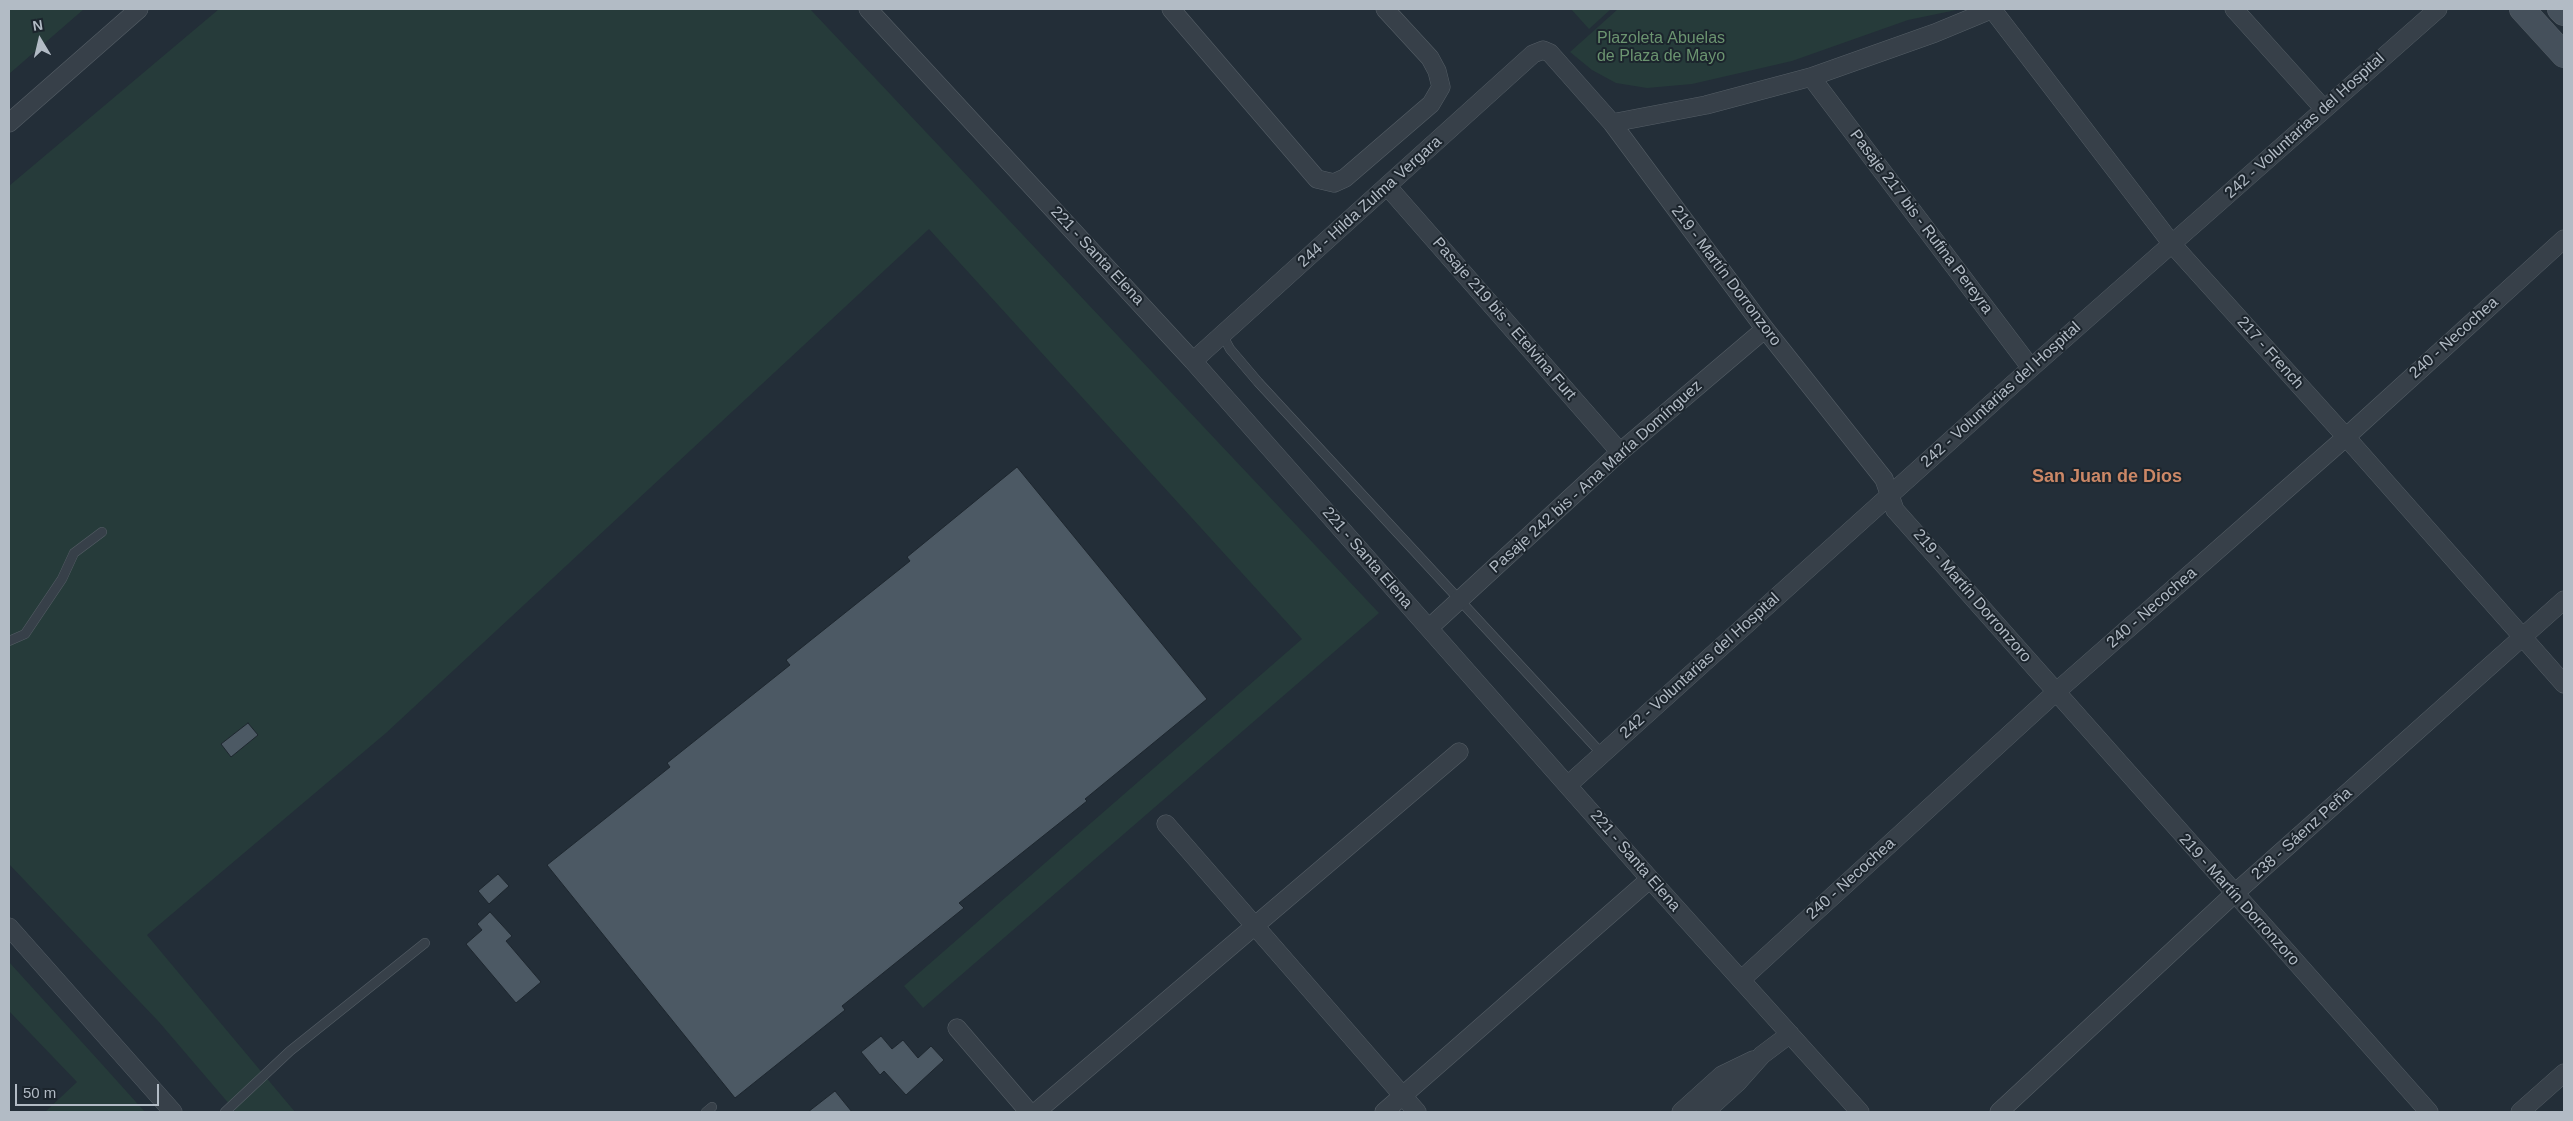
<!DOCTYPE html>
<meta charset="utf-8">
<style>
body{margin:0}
#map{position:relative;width:2573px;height:1121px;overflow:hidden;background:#232e38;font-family:Arial,sans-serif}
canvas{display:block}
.frame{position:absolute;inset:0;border:10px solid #b2bbc5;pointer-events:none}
.north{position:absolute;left:15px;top:15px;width:50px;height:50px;-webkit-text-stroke:4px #1c252d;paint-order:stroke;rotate:351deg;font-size:14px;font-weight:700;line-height:20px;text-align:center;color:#b2bbc5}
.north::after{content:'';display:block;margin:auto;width:18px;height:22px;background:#b2bbc5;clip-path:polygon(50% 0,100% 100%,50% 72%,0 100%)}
.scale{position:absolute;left:15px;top:1084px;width:144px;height:22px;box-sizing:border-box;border:2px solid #b2bbc5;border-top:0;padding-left:6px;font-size:15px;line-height:18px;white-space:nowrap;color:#b2bbc5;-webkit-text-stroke:4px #1c252d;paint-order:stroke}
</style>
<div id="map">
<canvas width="2573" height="1121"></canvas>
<div class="frame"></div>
<div class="north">N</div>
<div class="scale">50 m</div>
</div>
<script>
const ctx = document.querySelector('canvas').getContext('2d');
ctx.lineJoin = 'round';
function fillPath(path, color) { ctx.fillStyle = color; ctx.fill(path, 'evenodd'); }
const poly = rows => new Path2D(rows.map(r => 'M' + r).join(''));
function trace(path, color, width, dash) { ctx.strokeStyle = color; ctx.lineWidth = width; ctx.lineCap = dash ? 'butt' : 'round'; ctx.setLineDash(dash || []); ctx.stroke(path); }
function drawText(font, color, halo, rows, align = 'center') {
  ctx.font = font + ' Arial,sans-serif'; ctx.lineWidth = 4; ctx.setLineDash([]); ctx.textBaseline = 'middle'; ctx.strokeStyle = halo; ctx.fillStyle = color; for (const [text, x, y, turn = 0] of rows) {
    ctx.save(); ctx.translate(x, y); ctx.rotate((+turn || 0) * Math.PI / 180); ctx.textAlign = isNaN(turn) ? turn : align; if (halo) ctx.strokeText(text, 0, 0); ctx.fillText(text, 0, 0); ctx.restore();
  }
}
const green = poly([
 [9,9,84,9,9,74],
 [219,9,810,9,1379,613,923,1008,904,986,1302,639,929,229,386,733,147,935,295,1112,236,1112,159,1022,9,864,9,186],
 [1571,9,1611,9,1589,29],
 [1618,9,1961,9,1908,20,1792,61,1692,84,1647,88,1616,83,1592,70,1570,52],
 [9,962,100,1062,145,1112,45,1112,77,1082,9,1011]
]);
const building = poly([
 [1017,467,1207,699,1085,799,1087,801,959,903,964,908,842,1006,845,1010,735,1098,547,865,670,767,667,763,790,665,786,660,910,561,907,557,1017,467],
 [248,723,258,735,231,757,221,744,248,723],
 [498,874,509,886,489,904,478,891,498,874],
 [490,912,512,936,506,941,541,982,516,1003,466,944,482,930,477,924,490,912],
 [881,1036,892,1049,903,1040,918,1058,931,1046,944,1060,906,1095,884,1071,880,1075,861,1052,881,1036],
 [835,1091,852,1112,808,1112,835,1091]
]);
const lane = poly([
 [1222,334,1230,349,1258,382,1602,754],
 [9,641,25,634,62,579,74,553,102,532],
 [225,1112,290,1051,425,943],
 [706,1112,712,1107]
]);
const street = poly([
 [868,9,1193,361,1650,879,1860,1112],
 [1171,9,1317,179,1334,183,1345,178,1431,104,1441,87,1437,71,1430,58,1385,9],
 [1992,9,2172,244,2346,437,2564,684],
 [2234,9,2324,109],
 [1811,77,2031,368],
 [9,123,139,9],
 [1612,123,1706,105,1811,77,1935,33,1993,9],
 [1388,187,1620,452],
 [1193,361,1533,54,1543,50,1550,53,1612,123,1765,329,1884,479,1895,510,2429,1112],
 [1429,628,1620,452,1765,329],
 [1568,785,2031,368,2438,9],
 [1166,824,1417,1112],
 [9,927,173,1112],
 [1742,979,2056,692,2346,437,2564,239],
 [957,1028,1029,1112],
 [1036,1112,1459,752],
 [1384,1112,1650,879],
 [1681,1112,1722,1075,1753,1060],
 [1705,1112,1738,1082,1762,1055,1790,1034],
 [1999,1112,2234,894,2564,600],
 [2520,1112,2564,1073]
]);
const secondary = poly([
 [2522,9,2564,55],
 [2560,9,2564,13]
]);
const parkNames = [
 ["Plazoleta Abuelas",1661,39],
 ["de Plaza de Mayo",1661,57]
];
const streetNames = [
 ["242 - Voluntarias del Hospital",2305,126,-42],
 ["244 - Hilda Zulma Vergara",1370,202,-42],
 ["Pasaje 217 bis - Rufina Pereyra",1921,222,53],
 ["221 - Santa Elena",1097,256,47],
 ["219 - Martín Dorronzoro",1726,276,53],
 ["Pasaje 219 bis - Etelvina Furt",1504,319,49],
 ["240 - Necochea",2454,338,-42],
 ["217 - French",2270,353,48],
 ["242 - Voluntarias del Hospital",2001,395,-42],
 ["Pasaje 242 bis - Ana María Domínguez",1596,477,-42],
 ["221 - Santa Elena",1367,558,49],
 ["219 - Martín Dorronzoro",1972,596,49],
 ["240 - Necochea",2152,608,-41],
 ["242 - Voluntarias del Hospital",1700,666,-42],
 ["238 - Sáenz Peña",2302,834,-42],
 ["221 - Santa Elena",1635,861,49],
 ["240 - Necochea",1851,879,-42],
 ["219 - Martín Dorronzoro",2239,900,48]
];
const neighbourhoodNames = [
 ["San Juan de Dios",2107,477]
];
fillPath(green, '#263b3a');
fillPath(building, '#4c5964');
trace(building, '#1e272f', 1);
trace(lane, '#555e66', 10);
trace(street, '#555e66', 19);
trace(secondary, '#555e66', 26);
trace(lane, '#374049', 9);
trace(street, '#374049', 18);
trace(secondary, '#45505b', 25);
drawText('16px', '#6b9470', '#1c252d', parkNames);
drawText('16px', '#b2bbc5', '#1c252d', streetNames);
drawText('bold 18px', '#cb8766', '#1c252d', neighbourhoodNames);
</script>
